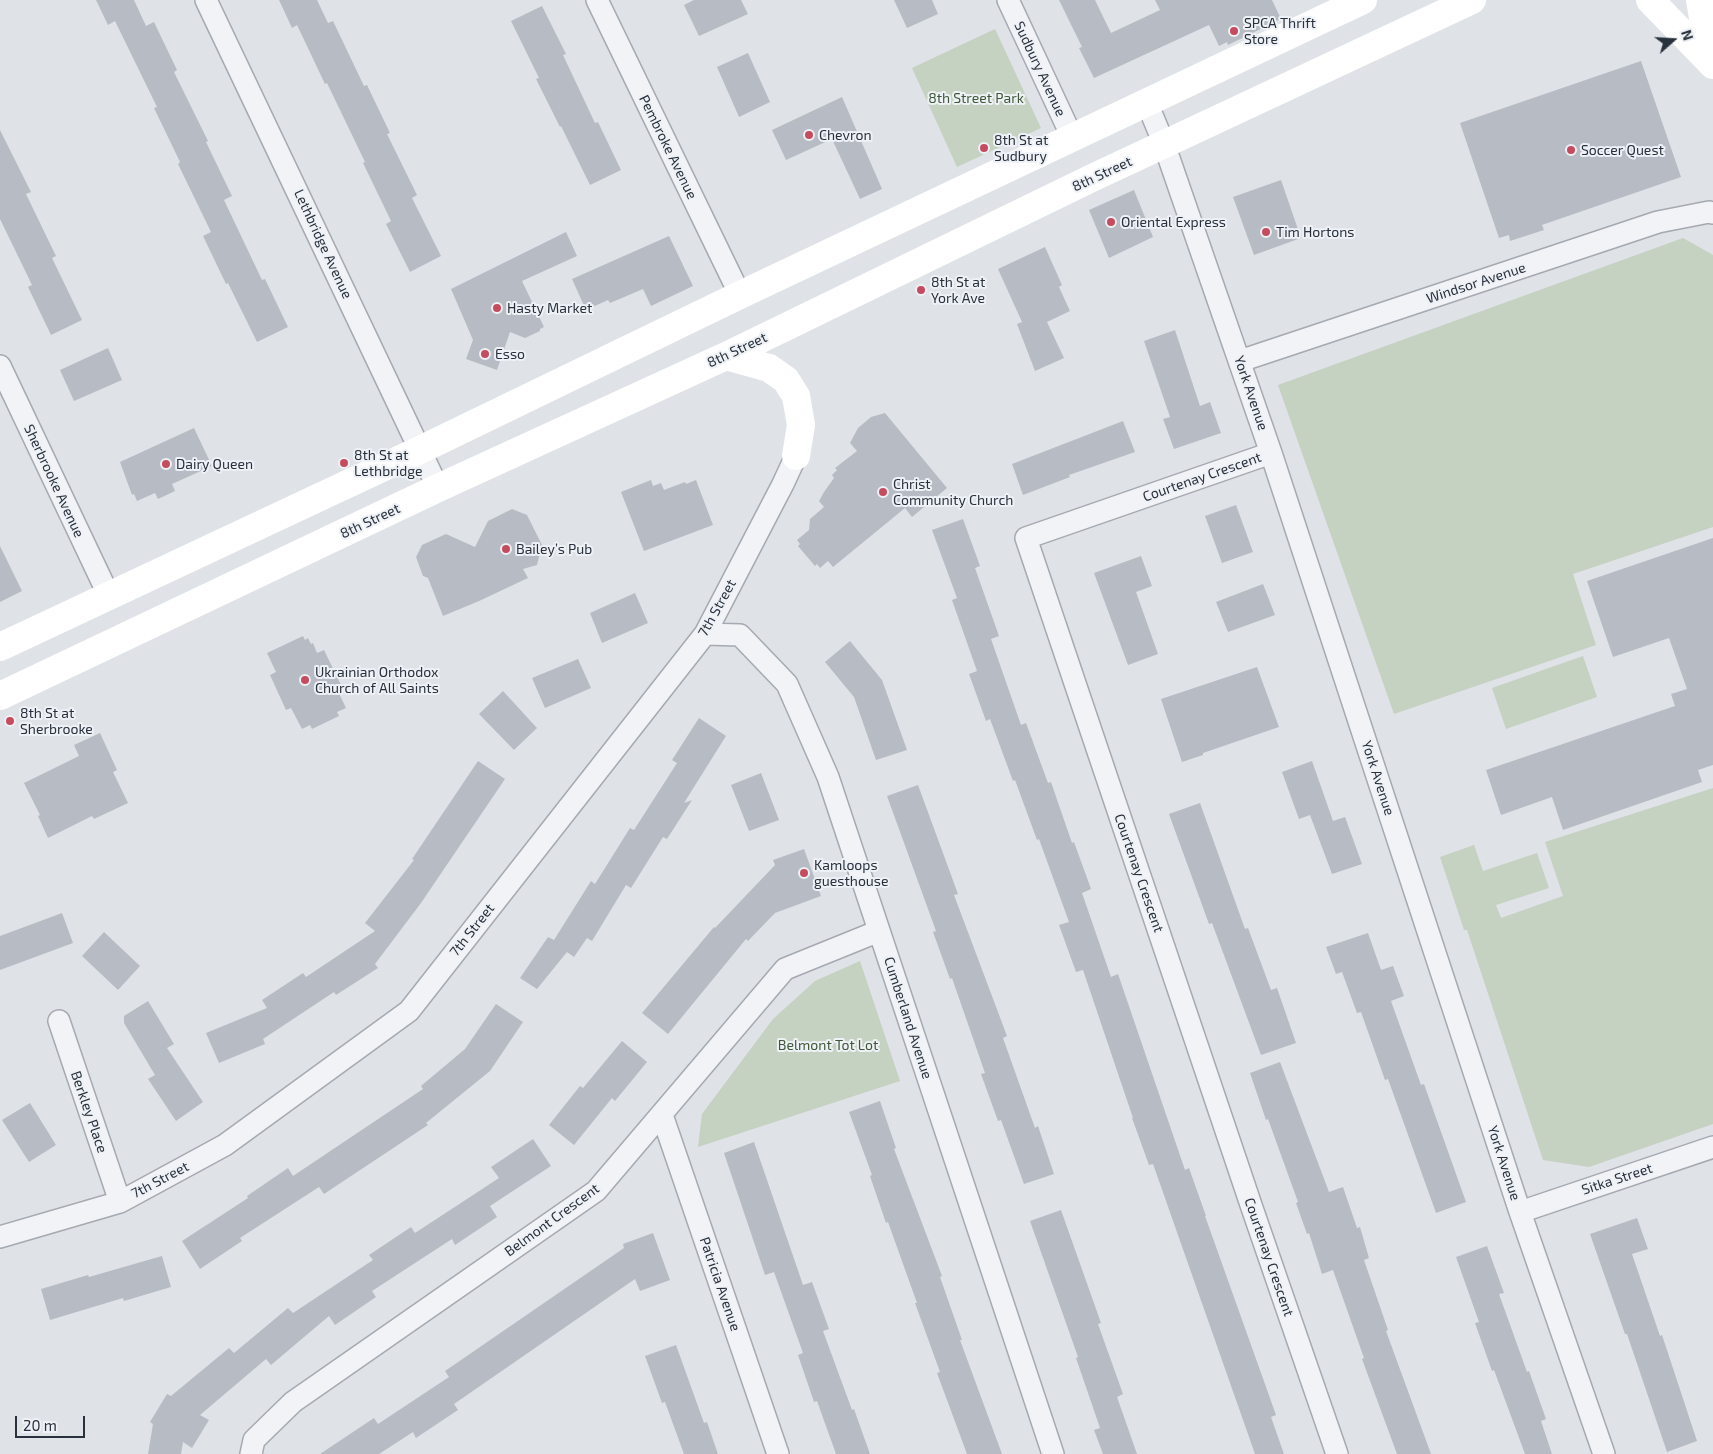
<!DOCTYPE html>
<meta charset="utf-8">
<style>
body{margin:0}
#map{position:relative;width:1713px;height:1454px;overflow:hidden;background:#dfe2e7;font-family:"Exo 2",sans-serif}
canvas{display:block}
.north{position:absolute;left:1648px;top:15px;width:50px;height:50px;-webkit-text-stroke:4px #eef1f5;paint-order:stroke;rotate:71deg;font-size:14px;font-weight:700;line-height:20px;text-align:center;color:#29313d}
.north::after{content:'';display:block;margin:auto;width:18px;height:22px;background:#29313d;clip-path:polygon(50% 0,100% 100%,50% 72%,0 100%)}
.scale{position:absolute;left:15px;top:1416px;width:70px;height:22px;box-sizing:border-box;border:2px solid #29313d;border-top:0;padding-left:6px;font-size:15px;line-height:18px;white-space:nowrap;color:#29313d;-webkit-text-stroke:4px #eef1f5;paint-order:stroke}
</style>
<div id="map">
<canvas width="1713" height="1454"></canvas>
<div class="north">N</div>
<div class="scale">20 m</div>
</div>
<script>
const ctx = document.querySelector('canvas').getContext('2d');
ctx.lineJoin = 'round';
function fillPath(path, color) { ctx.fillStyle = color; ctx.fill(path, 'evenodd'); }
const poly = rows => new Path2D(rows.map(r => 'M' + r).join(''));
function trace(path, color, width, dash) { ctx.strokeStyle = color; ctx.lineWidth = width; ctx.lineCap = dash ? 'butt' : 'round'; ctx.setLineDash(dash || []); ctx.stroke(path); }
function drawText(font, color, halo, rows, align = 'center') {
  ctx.font = font + ' "Exo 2",sans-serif'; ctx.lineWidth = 4; ctx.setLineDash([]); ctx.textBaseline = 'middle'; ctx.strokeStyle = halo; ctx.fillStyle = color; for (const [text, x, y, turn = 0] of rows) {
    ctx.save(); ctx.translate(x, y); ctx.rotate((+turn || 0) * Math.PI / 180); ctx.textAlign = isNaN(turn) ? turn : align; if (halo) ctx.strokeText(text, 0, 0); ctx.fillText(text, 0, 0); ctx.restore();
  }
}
const green = poly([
 [995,29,1041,128,957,167,912,68],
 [1683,238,1713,255,1713,527,1573,574,1596,645,1394,714,1278,385],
 [1583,656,1597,697,1506,729,1492,688],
 [1713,788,1713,1124,1589,1167,1543,1160,1467,930,1464,930,1440,857,1474,845,1483,871,1537,853,1549,888,1496,905,1501,918,1563,896,1545,842],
 [860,961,900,1081,698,1147,702,1114,773,1019,815,981]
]);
const building = poly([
 [96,0,134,0,146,26,154,22,177,70,174,72,208,141,206,142,232,196,224,200,262,280,265,279,288,327,257,342,228,283,226,284,203,236,211,232,178,164,180,162,154,108,157,107,115,21,108,25],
 [279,0,317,0,328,23,333,21,364,86,367,85,390,133,387,134,417,195,412,198,441,256,410,272,386,224,391,221,363,163,365,162,327,83,325,84,297,25,292,28],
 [694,0,741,0,748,14,699,36,684,5],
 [894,0,932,0,938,14,907,28],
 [1059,0,1095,0,1111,33,1160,10,1155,0,1272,0,1281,19,1228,45,1227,42,1219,46,1209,25,1094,78,1079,48,1082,47],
 [542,6,566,54,563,55,595,123,598,122,621,170,590,185,561,126,560,127,536,79,539,78,511,21],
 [748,53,770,102,739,117,717,67],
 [1641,61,1681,177,1542,225,1544,230,1510,241,1509,235,1499,238,1460,123],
 [842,97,882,189,860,199,832,139,786,160,772,130],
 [0,130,31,192,26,194,56,256,52,258,82,320,51,335,28,287,32,285,0,219],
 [1281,180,1301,238,1254,255,1233,197],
 [1134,190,1153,237,1109,258,1089,210],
 [566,232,577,256,522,281,544,327,540,329,540,331,525,338,510,332,497,370,466,359,473,340,451,289],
 [669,236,693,286,651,306,643,289,610,303,608,300,586,310,572,279],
 [1045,247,1062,285,1059,287,1070,311,1047,322,1064,358,1035,371,1017,324,1022,322,998,269],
 [1175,330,1200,406,1210,402,1221,433,1174,449,1163,419,1170,417,1144,341],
 [108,348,122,380,74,401,60,370],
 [885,413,947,488,912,517,905,508,833,567,828,561,820,568,817,564,815,566,798,546,800,544,797,540,809,530,810,519,824,507,819,501,824,492,834,478,832,475,837,470,835,468,857,451,850,443,858,428,871,417],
 [1123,421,1135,452,1069,475,1070,477,1023,495,1012,464],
 [194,428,212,466,172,484,175,491,158,499,155,493,137,501,134,494,132,495,120,462],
 [651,480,653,486,661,483,664,490,685,482,686,484,696,480,713,525,644,551,621,492],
 [1236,505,1253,552,1222,563,1205,516],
 [512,509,527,515,542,545,537,565,523,569,528,578,479,601,443,616,428,578,423,576,416,557,422,545,446,534,475,547,488,521],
 [963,519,980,566,975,568,999,636,991,639,1021,725,1026,723,1048,783,1051,782,1072,843,1074,842,1091,889,1082,893,1111,977,1118,974,1185,1170,1189,1168,1206,1216,1205,1216,1276,1415,1271,1417,1284,1454,1255,1454,1153,1164,1149,1165,1132,1118,1133,1118,1083,970,1076,972,1059,925,1069,922,1039,839,1037,840,1015,780,1013,781,990,719,986,721,969,674,977,671,952,600,957,598,932,530],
 [1713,538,1713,765,1698,770,1702,782,1563,830,1552,797,1501,815,1486,770,1675,706,1671,694,1687,689,1669,638,1613,657,1587,581],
 [0,546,22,591,0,602],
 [1141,556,1152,586,1136,592,1158,654,1128,665,1094,573],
 [1263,584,1275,615,1228,632,1216,602],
 [635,593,648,623,602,643,590,613],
 [303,636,305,640,308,638,311,644,313,643,317,653,324,650,341,685,336,687,346,708,337,712,339,716,312,729,310,725,302,729,291,708,286,710,270,675,276,672,267,653],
 [850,641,882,680,907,750,876,760,854,697,825,662],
 [578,659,591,688,545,708,532,678],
 [1257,667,1279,727,1203,753,1203,755,1182,762,1161,699],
 [503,691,537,728,514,750,479,714],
 [699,718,726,736,684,803,692,800,667,839,663,837,631,888,626,885,592,941,587,938,574,957,567,952,537,989,520,978,548,937,554,940,591,881,595,884,630,828,634,830,677,763,672,760],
 [100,733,117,770,113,772,128,803,94,819,92,816,48,838,38,816,40,815,24,783,79,756,74,745],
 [478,761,505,779,421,903,375,964,378,968,336,995,334,992,263,1039,265,1044,219,1063,206,1033,267,1008,262,1000,303,973,306,977,375,931,365,923,414,860,412,859],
 [1312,761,1333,821,1345,817,1362,864,1332,874,1310,815,1299,819,1282,772],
 [761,773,779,820,749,831,731,785],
 [918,785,958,894,954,895,1007,1036,1003,1038,1035,1128,1038,1126,1054,1174,1024,1184,1001,1120,998,1121,981,1074,985,1073,952,978,950,979,933,932,936,931,887,796],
 [1200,803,1245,929,1248,928,1271,990,1277,988,1296,1043,1261,1055,1212,923,1209,924,1169,814],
 [804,849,821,896,775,913,748,941,746,939,668,1034,642,1013,714,927,715,928,775,865,773,860],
 [62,913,73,943,0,970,0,936],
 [104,932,140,966,118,990,82,956],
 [1368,933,1381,970,1393,966,1404,996,1391,1001,1421,1085,1424,1084,1466,1202,1436,1213,1388,1079,1385,1080,1361,1012,1357,1013,1342,972,1336,974,1326,947],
 [148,1001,174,1044,167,1048,203,1102,176,1121,148,1079,155,1075,124,1023,124,1016],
 [496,1004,523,1022,490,1071,426,1123,428,1125,324,1194,319,1187,240,1238,242,1241,200,1269,182,1241,248,1198,247,1196,288,1168,293,1176,423,1089,421,1086,465,1049],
 [622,1041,647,1062,615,1101,612,1098,574,1145,549,1125,580,1086,583,1088],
 [1280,1062,1329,1192,1343,1187,1357,1228,1360,1227,1369,1258,1364,1260,1388,1330,1386,1331,1431,1454,1397,1454,1362,1359,1364,1358,1333,1270,1322,1274,1309,1233,1307,1234,1296,1203,1298,1202,1268,1119,1266,1120,1250,1073],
 [880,1101,896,1148,894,1149,942,1276,940,1277,962,1340,960,1340,1002,1454,967,1454,937,1373,940,1372,915,1303,917,1303,888,1222,886,1223,870,1176,872,1175,849,1112],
 [30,1103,56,1145,29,1162,2,1120],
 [533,1139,551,1166,490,1206,497,1217,455,1245,452,1239,372,1291,376,1297,335,1325,329,1316,271,1365,266,1359,200,1415,209,1420,192,1448,183,1442,181,1454,148,1454,153,1424,150,1422,167,1394,171,1396,229,1348,234,1353,288,1308,293,1313,373,1260,369,1255,411,1227,415,1233,499,1178,491,1167],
 [754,1142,803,1285,812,1282,829,1329,823,1331,852,1410,854,1409,870,1454,836,1454,817,1401,814,1402,798,1355,803,1353,774,1272,765,1275,724,1153],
 [1061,1210,1101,1323,1098,1324,1123,1394,1117,1397,1137,1454,1103,1454,1094,1430,1100,1428,1076,1358,1078,1357,1030,1221],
 [1637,1218,1648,1249,1632,1254,1660,1336,1662,1335,1697,1441,1667,1452,1627,1334,1625,1334,1590,1234],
 [653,1233,670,1280,640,1291,635,1279,454,1404,458,1410,416,1438,413,1432,379,1454,320,1454,374,1418,378,1424,449,1377,445,1371,624,1248,623,1244],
 [1487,1246,1504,1293,1499,1294,1527,1372,1529,1371,1546,1419,1541,1421,1552,1454,1525,1454,1494,1370,1492,1371,1475,1323,1479,1322,1456,1257],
 [162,1256,171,1287,124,1301,123,1298,50,1320,41,1289,88,1275,89,1277],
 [676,1345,704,1423,707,1422,718,1454,684,1454,665,1402,662,1403,645,1356]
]);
const street = poly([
 [206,0,438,488],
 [597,0,740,295],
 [1008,0,1072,137],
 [1147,103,1164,144,1271,453,1520,1212,1604,1454],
 [1240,361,1658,222,1709,212,1713,213],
 [0,366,109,596],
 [1271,453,1026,538,1251,1205,1337,1454],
 [705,634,740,635,787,684,828,777,1053,1454],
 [59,1021,120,1202],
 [662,1115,778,1454],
 [1520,1212,1713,1147],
 [0,1237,120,1202,225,1145,409,1011,705,634,783,484,796,456],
 [251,1454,254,1440,293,1402,596,1191,785,969,879,931]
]);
const secondary = poly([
 [1650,0,1713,65],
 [1700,0,1704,24,1713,38],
 [726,356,769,368,786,380,796,396,801,425,796,456],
 [0,647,420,450,740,295,1363,0],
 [0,696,438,488,726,356,1092,178,1472,0]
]);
const markers = [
 [1234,31,5,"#c54c5f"],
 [809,135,5,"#c54c5f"],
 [984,148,5,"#c54c5f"],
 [1571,150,5,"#c54c5f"],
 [1111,222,5,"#c54c5f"],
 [1266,232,5,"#c54c5f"],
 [921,290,5,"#c54c5f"],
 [497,308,5,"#c54c5f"],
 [485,354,5,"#c54c5f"],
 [344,463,5,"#c54c5f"],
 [166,464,5,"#c54c5f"],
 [883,492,5,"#c54c5f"],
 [506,549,5,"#c54c5f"],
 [305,680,5,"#c54c5f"],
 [10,721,5,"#c54c5f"],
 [804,873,5,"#c54c5f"]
];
const poiNames = [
 ["SPCA Thrift",1244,23],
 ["Store",1244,39],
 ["Chevron",819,135],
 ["8th St at",994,140],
 ["Sudbury",994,156],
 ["Soccer Quest",1581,150],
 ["Oriental Express",1121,222],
 ["Tim Hortons",1276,232],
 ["8th St at",931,282],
 ["York Ave",931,298],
 ["Hasty Market",507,308],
 ["Esso",495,354],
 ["8th St at",354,455],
 ["Lethbridge",354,471],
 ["Dairy Queen",176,464],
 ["Christ",893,484],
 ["Community Church",893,500],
 ["Bailey’s Pub",516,549],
 ["Ukrainian Orthodox",315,672],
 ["Church of All Saints",315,688],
 ["8th St at",20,713],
 ["Sherbrooke",20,729],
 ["Kamloops",814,865],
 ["guesthouse",814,881]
];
const streetNames = [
 ["Sudbury Avenue",1040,69,65],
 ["Pembroke Avenue",668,147,64],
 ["8th Street",1102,174,-25],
 ["Lethbridge Avenue",323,244,65],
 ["Windsor Avenue",1476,283,-18],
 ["8th Street",737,350,-25],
 ["York Avenue",1251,393,71],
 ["Courtenay Crescent",1202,477,-19],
 ["Sherbrooke Avenue",54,481,65],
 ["8th Street",370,521,-25],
 ["7th Street",717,608,-61],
 ["York Avenue",1378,778,72],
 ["Courtenay Crescent",1139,873,71],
 ["7th Street",472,930,-52],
 ["Cumberland Avenue",908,1018,72],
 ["Berkley Place",89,1112,71],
 ["York Avenue",1504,1163,72],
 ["Sitka Street",1617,1179,-18],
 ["7th Street",160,1180,-28],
 ["Belmont Crescent",552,1220,-36],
 ["Courtenay Crescent",1269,1257,71],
 ["Patricia Avenue",720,1284,71]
];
const parkNames = [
 ["8th Street Park",976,98],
 ["Belmont Tot Lot",828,1045]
];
fillPath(green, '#c5d1c1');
fillPath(building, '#b7bcc4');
trace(street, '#a5a9b1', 24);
trace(street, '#f2f3f6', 21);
trace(secondary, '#fff', 28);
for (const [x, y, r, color] of markers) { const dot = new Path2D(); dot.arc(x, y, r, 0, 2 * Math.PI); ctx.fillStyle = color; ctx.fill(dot); trace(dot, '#eef1f5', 2); }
drawText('14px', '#29313d', '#eef1f5', poiNames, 'left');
drawText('14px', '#29313d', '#eef1f5', streetNames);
drawText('14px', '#3e5837', '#eef1f5', parkNames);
</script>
